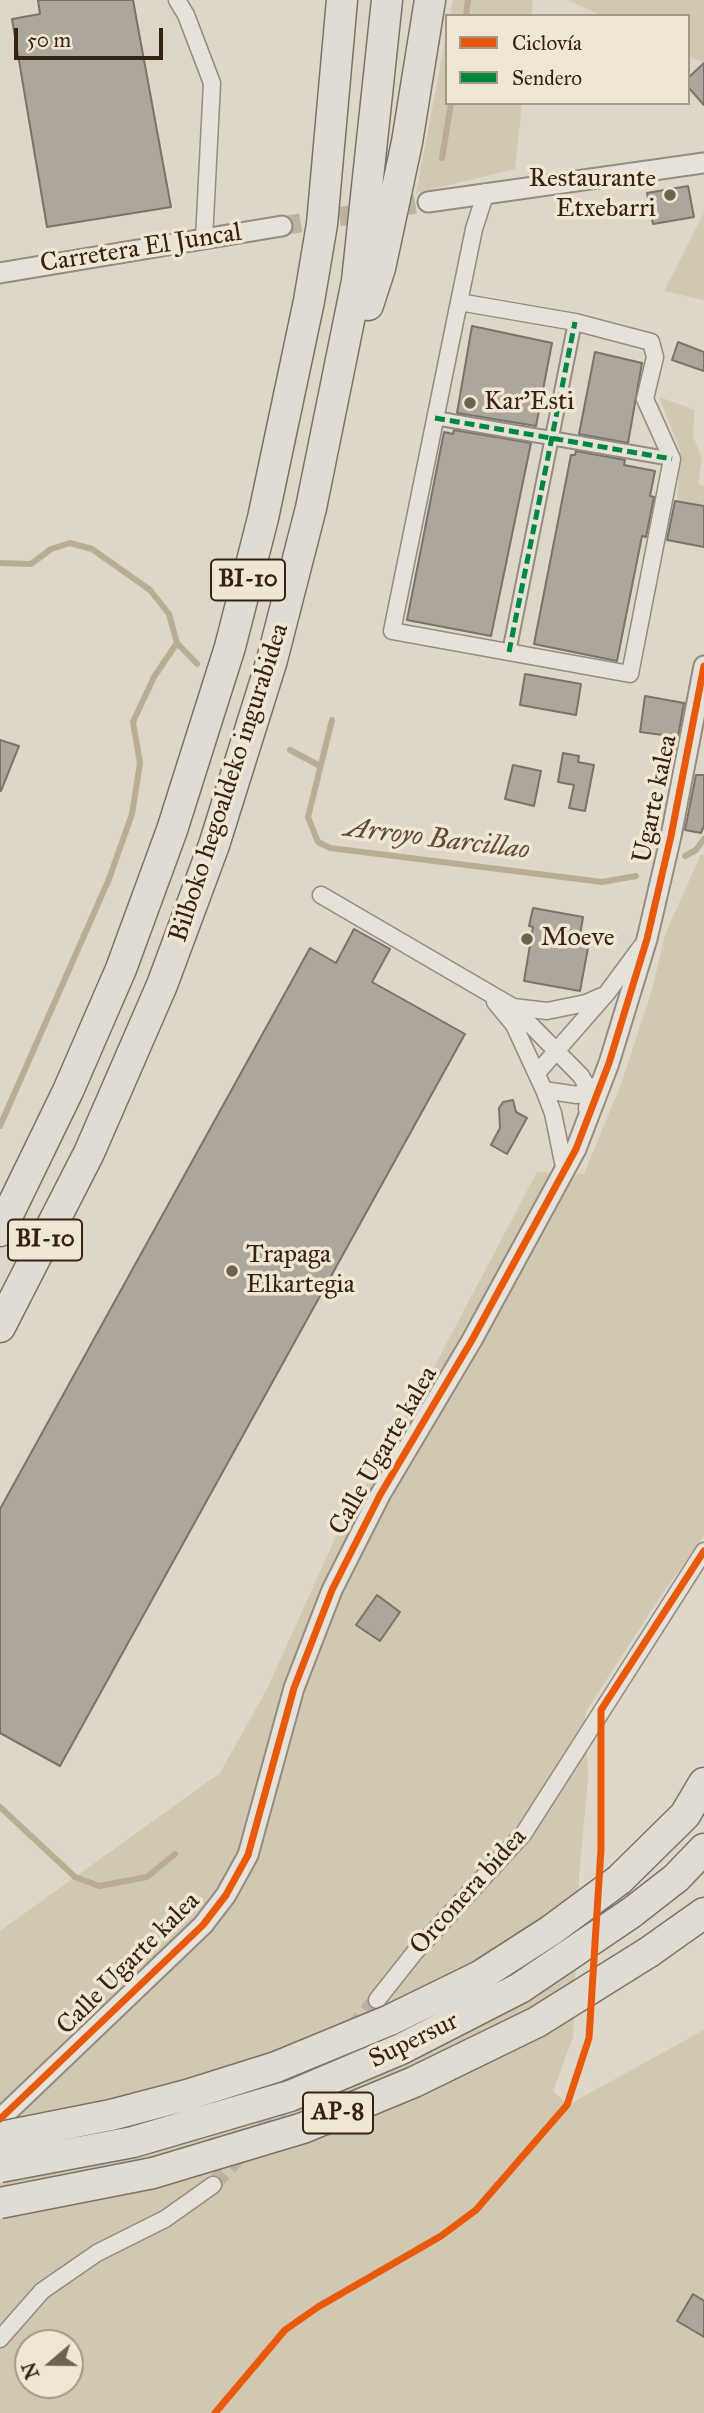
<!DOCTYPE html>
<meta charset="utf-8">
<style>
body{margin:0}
#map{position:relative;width:704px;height:2413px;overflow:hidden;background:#ded6c6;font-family:"IM FELL Great Primer",serif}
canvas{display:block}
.legend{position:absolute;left:445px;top:14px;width:245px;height:91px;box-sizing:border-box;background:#f0e6d3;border:2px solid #a49886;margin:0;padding:9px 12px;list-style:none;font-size:21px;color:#322312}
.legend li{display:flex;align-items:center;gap:14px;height:35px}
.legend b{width:35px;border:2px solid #a49886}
.north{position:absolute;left:14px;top:2329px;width:70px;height:70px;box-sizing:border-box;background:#f0e6d3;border:2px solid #a49886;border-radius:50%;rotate:250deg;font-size:19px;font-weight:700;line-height:28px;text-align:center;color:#322312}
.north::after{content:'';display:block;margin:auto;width:24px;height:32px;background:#6e6251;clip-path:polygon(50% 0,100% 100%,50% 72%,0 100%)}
.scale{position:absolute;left:14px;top:28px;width:149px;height:32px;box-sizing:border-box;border:4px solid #322312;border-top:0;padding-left:9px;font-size:21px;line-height:24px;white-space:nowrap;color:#322312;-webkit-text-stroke:5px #f0e6d3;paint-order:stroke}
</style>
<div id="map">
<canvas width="704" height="2413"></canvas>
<ul class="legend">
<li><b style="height:9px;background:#e8590c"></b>Ciclovía</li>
<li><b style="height:9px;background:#00873e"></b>Sendero</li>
</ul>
<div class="north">N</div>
<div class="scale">50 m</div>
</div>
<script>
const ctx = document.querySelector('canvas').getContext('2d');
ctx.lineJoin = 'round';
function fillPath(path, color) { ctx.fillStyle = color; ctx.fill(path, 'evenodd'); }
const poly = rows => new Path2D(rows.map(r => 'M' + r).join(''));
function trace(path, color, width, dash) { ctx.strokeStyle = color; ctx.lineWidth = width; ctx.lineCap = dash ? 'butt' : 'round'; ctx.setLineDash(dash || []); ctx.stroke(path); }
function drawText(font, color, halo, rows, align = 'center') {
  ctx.font = font + ' "IM FELL Great Primer",serif'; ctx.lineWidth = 7; ctx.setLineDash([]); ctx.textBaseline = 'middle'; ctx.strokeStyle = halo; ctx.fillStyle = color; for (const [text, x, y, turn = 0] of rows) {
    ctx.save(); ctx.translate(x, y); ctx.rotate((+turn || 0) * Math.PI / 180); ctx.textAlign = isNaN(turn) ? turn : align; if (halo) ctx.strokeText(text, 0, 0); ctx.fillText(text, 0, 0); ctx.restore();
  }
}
const green = poly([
 [453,0,533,0,531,16,450,16],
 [568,0,704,0,704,63,688,56,688,16,602,16],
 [447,31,447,103,522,103,515,169,416,193],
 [704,213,704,300,664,291],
 [659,397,695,410,693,436,702,459,698,484,704,486,704,506,677,501,680,450],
 [701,854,704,855,704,1536,658,1600,585,1713,588,1778,579,1876,573,2037,553,2091,568,2105,704,2030,704,2413,0,2413,0,1931,220,1773,267,1689,338,1532,432,1371,537,1172,584,1174,621,1084,652,990,665,935],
 [28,2343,70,2343,70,2385,28,2385]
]);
const stream = poly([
 [466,16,468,0],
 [442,158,451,103],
 [0,563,31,564,51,549,70,543,92,549,150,590,169,614,177,643,197,664],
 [332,720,308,817,318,842,330,848,602,882,636,876],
 [290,750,320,766],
 [685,856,696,850,704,839],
 [0,1126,109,879,132,814,140,763,133,722,154,677,177,643],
 [0,1807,75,1877,99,1886,147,1877,175,1854]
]);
const building = poly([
 [38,0,133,0,171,207,47,227,12,19,40,14,38,0],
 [704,63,704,105,688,87,688,78,704,63],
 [688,186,694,217,653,224,647,193,688,186],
 [472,326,552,343,536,426,457,413,472,326],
 [678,342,704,352,704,371,672,360,678,342],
 [595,352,642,363,628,443,579,434,595,352],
 [454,430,531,443,491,636,407,620,444,432,453,434,454,430],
 [576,451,625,460,624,465,655,471,650,496,654,497,646,537,642,536,617,661,534,644,571,455,575,455,576,451],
 [675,501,704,506,704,547,667,540,675,501],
 [525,674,581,684,576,715,520,705,525,674],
 [645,696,684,703,678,737,640,732,645,696],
 [0,740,19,746,1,791,0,791,0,740],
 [563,753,579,756,578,762,594,765,585,811,569,808,574,785,558,782,563,753],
 [513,765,541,771,534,806,505,799,513,765],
 [696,775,704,775,704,826,701,833,685,830,696,775],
 [533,908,583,917,580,935,590,937,580,991,524,981,533,927,529,926,533,908],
 [354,929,390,949,372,982,465,1034,60,1766,0,1733,0,1509,310,948,336,963,354,929],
 [513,1100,516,1112,527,1118,507,1154,491,1145,500,1128,499,1108,503,1102,513,1100],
 [377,1595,400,1612,380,1641,356,1625,377,1595],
 [693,2294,704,2301,704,2337,677,2321,693,2294]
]);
const minorTunnel = poly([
 [351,2030,377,2000],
 [213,2185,287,2102]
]);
const tertiaryTunnel = poly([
 [282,226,428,202]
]);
const pedestrian = poly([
 [435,418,672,459],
 [509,652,575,322]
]);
const minor = poly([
 [177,0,186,15,212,83,204,239],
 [459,302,575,322,651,342,655,357,645,399,672,459,630,674,392,631,450,346,459,302,474,229,486,192],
 [321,895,513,1007,581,1076,589,1090,587,1109],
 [495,1002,514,1025,544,1090,553,1113,565,1172],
 [513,1007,547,1011,586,1003,602,996],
 [537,1073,607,993,641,947],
 [544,1090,577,1095,594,1086],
 [377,2000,415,1952,524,1833,704,1551],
 [0,2339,42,2291,97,2253,165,2219,213,2185]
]);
const tertiary = poly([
 [428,202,704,163],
 [0,273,282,226],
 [0,2119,203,1925,226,1895,248,1855,294,1688,332,1590,380,1495,472,1340,576,1149,609,1063,647,939,671,836,704,666]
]);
const motorway = poly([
 [368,305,380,268,407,142,430,0],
 [0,1231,68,1091,121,969,172,830,230,647,263,518,309,301,322,224,342,0],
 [0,1327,89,1153,162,985,214,845,272,660,311,508,357,281,387,0],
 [619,1880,685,1815,704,1783],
 [631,1913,676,1878,704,1849],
 [649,1952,704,1913]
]);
const motorwayBridge = poly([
 [0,2137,111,2115,187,2095,276,2067,390,2020,480,1976,550,1931,619,1880],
 [0,2167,133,2142,290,2096,401,2049,520,1988,631,1913],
 [0,2203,153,2173,303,2128,414,2082,537,2022,649,1952]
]);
const quiet = poly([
 [435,418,672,459],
 [509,652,575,322]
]);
const cycleway = poly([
 [0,2119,203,1925,226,1895,248,1855,294,1688,332,1590,380,1495,472,1340,576,1149,609,1063,647,939,671,836,704,666],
 [215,2413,285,2330,318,2307,441,2236,476,2210,567,2105,589,2038,601,1849,601,1710,704,1551]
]);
const markers = [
 [670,195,7,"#6e6251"],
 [470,403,7,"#6e6251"],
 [527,939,7,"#6e6251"],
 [232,1271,7,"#6e6251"]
];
const shields = [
 [248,580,74],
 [45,1240,74],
 [338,2113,70]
];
const shieldNames = [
 ["BI-10",248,580],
 ["BI-10",45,1240],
 ["AP-8",338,2113]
];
const poiNames = [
 ["Restaurante",656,180,"right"],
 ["Etxebarri",656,210,"right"],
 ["Kar'Esti",484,403],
 ["Moeve",541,939],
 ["Trapaga",246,1256],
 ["Elkartegia",246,1286]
];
const streetNames = [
 ["Carretera El Juncal",141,249,-9],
 ["Bilboko hegoaldeko ingurabidea",230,783,-72],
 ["Ugarte kalea",656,799,-78],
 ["Calle Ugarte kalea",384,1451,-60],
 ["Orconera bidea",469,1892,-48],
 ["Calle Ugarte kalea",129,1964,-45],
 ["Supersur",414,2041,-26]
];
const waterNames = [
 ["Arroyo Barcillao",437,840,7]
];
fillPath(green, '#d2c7b0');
trace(stream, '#baad96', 6);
fillPath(building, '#aca69b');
trace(building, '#7a7368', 2);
trace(minorTunnel, '#bcb2a2', 16, [16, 8]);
trace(tertiaryTunnel, '#bcb2a2', 19, [19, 10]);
trace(pedestrian, '#928c81', 16);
trace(minor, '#928c81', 19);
trace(tertiary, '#928c81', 23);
trace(motorway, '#7a7368', 33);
trace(pedestrian, '#e6e1d9', 12);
trace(minor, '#e6e1d9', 16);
trace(tertiary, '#e6e1d9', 19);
trace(motorway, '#e1dcd3', 30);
trace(motorwayBridge, '#7a7368', 33, []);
trace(motorwayBridge, '#e1dcd3', 30);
trace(quiet, '#00873e', 5, [10, 5]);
trace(cycleway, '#e8590c', 7);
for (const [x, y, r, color] of markers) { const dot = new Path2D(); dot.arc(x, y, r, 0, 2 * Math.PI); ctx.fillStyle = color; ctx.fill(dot); trace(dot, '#f0e6d3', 2.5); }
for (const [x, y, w] of shields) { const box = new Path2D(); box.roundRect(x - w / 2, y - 20.5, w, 41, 5); ctx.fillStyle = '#f0e6d3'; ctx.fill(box); trace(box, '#322312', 2); }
drawText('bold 24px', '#322312', null, shieldNames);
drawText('26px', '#322312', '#f0e6d3', poiNames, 'left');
drawText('26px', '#322312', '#f0e6d3', streetNames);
drawText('italic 28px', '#5c4d39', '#f0e6d3', waterNames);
</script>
